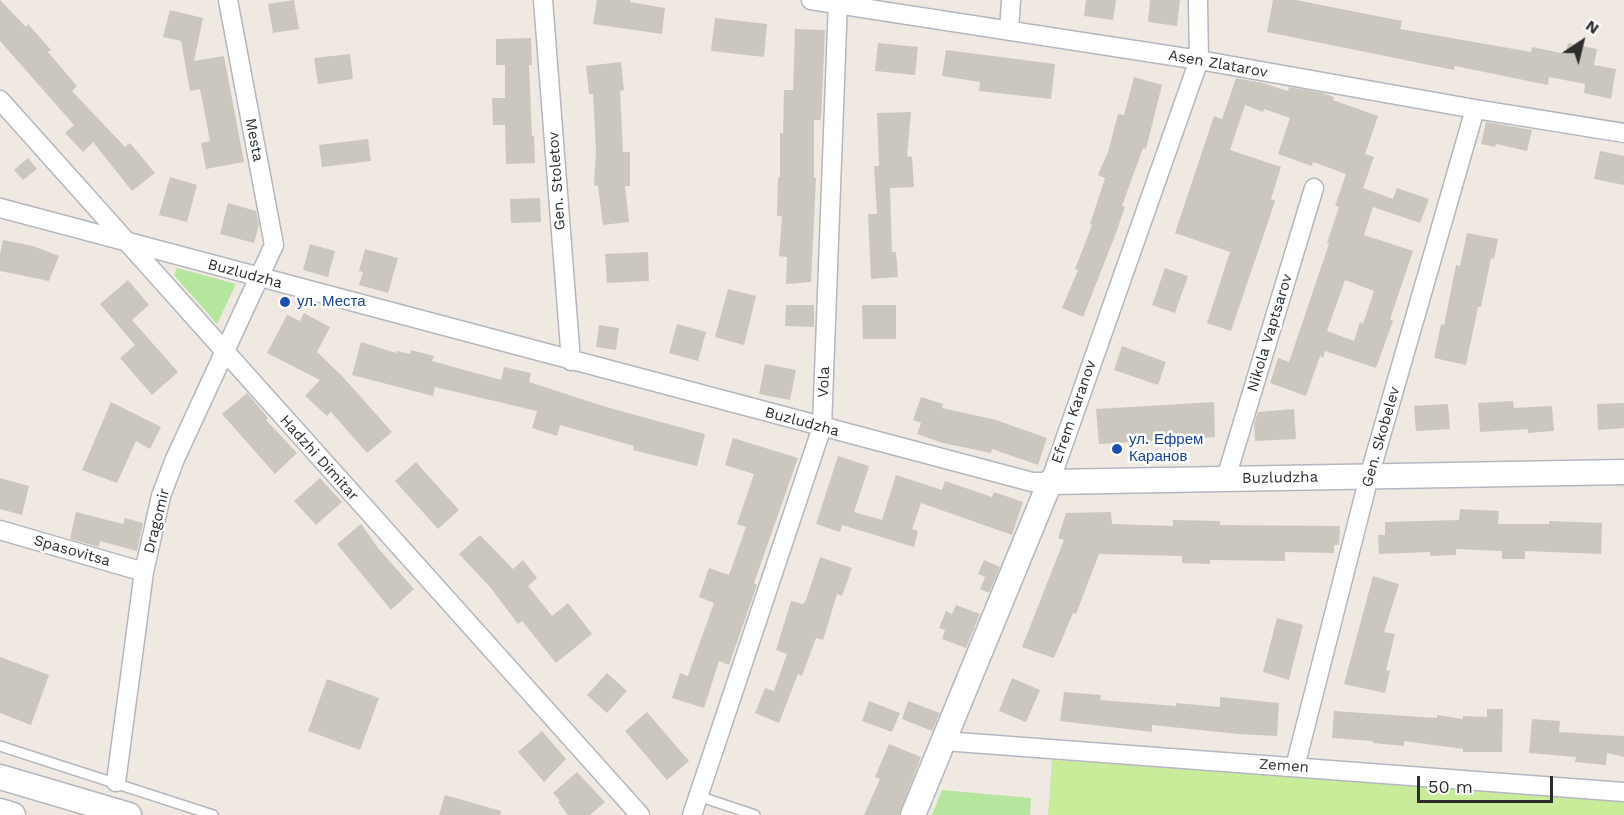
<!DOCTYPE html>
<meta charset="utf-8">
<style>
body{margin:0}
#map{position:relative;width:1624px;height:815px;overflow:hidden;background:#efe9e1;font-family:"Work Sans",sans-serif}
canvas{display:block}
.north{position:absolute;left:1552px;top:12px;width:60px;height:60px;-webkit-text-stroke:4px #fff;paint-order:stroke;rotate:35deg;font-size:16px;font-weight:700;line-height:24px;text-align:center;color:#2e2e2e}
.north::after{content:'';display:block;margin:auto;width:21px;height:27px;background:#2e2e2e;clip-path:polygon(50% 0,100% 100%,50% 72%,0 100%)}
.scale{position:absolute;left:1417px;top:776px;width:136px;height:27px;box-sizing:border-box;border:3px solid #2e2e2e;border-top:0;padding-left:8px;font-size:18px;line-height:21px;white-space:nowrap;color:#2e2e2e;-webkit-text-stroke:4px #fff;paint-order:stroke}
</style>
<div id="map">
<canvas width="1624" height="815"></canvas>
<div class="north">N</div>
<div class="scale">50 m</div>
</div>
<script>
const ctx = document.querySelector('canvas').getContext('2d');
ctx.lineJoin = 'round';
function fillPath(path, color) { ctx.fillStyle = color; ctx.fill(path, 'evenodd'); }
const poly = rows => new Path2D(rows.map(r => 'M' + r).join(''));
function trace(path, color, width, dash) { ctx.strokeStyle = color; ctx.lineWidth = width; ctx.lineCap = dash ? 'butt' : 'round'; ctx.setLineDash(dash || []); ctx.stroke(path); }
function drawText(font, color, halo, rows, align = 'center') {
  ctx.font = font + ' "Work Sans",sans-serif'; ctx.lineWidth = 5; ctx.setLineDash([]); ctx.textBaseline = 'middle'; ctx.strokeStyle = halo; ctx.fillStyle = color; for (const [text, x, y, turn = 0] of rows) {
    ctx.save(); ctx.translate(x, y); ctx.rotate((+turn || 0) * Math.PI / 180); ctx.textAlign = isNaN(turn) ? turn : align; if (halo) ctx.strokeText(text, 0, 0); ctx.fillText(text, 0, 0); ctx.restore();
  }
}
const green = poly([
 [177,268,236,284,217,324,174,275],
 [942,790,1031,798,1030,815,932,815]
]);
const pitch = poly([
 [1052,760,1624,798,1624,815,1048,815]
]);
const building = poly([
 [0,0,26,27,28,24,51,50,48,52,77,86,72,91,125,147,130,143,155,173,132,191,93,142,83,152,65,133,74,125,0,41],
 [294,0,299,29,273,33,268,4],
 [597,0,630,0,630,2,665,8,662,34,593,24],
 [1086,0,1116,0,1113,20,1084,16],
 [1150,0,1180,0,1177,26,1148,22],
 [1273,0,1296,0,1402,21,1400,29,1531,52,1532,47,1566,54,1568,43,1597,49,1594,65,1616,69,1611,99,1584,93,1585,84,1549,77,1548,85,1455,66,1454,70,1267,32],
 [170,10,203,18,194,61,224,56,244,162,206,169,201,143,210,141,200,89,190,91,181,41,163,37],
 [715,18,767,24,764,57,711,51],
 [795,29,825,30,821,120,814,120,814,178,816,178,811,282,786,284,787,257,779,256,782,216,777,216,778,177,780,177,780,133,783,133,784,90,793,90],
 [531,38,532,65,529,65,532,136,534,136,535,163,506,164,505,125,493,125,492,98,505,98,505,65,496,65,496,39],
 [878,43,918,47,915,75,875,71],
 [946,50,1055,64,1051,99,979,91,980,82,942,76],
 [350,54,353,79,318,84,314,58],
 [621,62,624,90,620,91,623,152,630,152,630,186,625,186,629,222,603,225,598,186,594,185,596,152,593,94,589,94,586,66],
 [1134,77,1162,85,1146,149,1143,148,1122,206,1125,207,1116,233,1083,317,1062,308,1078,270,1075,269,1092,225,1090,224,1105,178,1098,175,1108,152,1118,114,1124,115],
 [1236,78,1263,83,1288,91,1289,87,1323,93,1334,97,1333,100,1378,116,1365,154,1374,157,1363,188,1393,199,1397,188,1429,199,1420,223,1373,207,1364,235,1413,251,1390,319,1393,321,1376,368,1325,351,1323,358,1320,356,1306,396,1270,383,1278,358,1289,362,1329,244,1327,243,1339,207,1335,206,1346,174,1313,162,1312,166,1278,154,1290,118,1264,109,1263,112,1245,105,1230,150,1281,167,1271,199,1275,201,1231,331,1207,323,1230,252,1175,233,1214,116,1222,119],
 [1345,280,1374,291,1363,324,1360,322,1354,341,1327,331],
 [911,112,907,156,912,157,914,187,890,188,892,252,896,252,898,277,871,279,868,214,877,214,874,166,879,166,877,113],
 [1486,122,1532,130,1527,151,1496,144,1495,147,1481,144],
 [368,139,371,161,322,167,319,145],
 [1600,151,1624,156,1624,185,1594,179],
 [28,158,37,169,23,180,14,170],
 [170,177,197,185,187,222,159,215],
 [540,198,541,222,511,223,510,199],
 [228,203,256,211,259,225,254,243,220,234],
 [1467,233,1498,239,1494,259,1491,258,1481,307,1478,307,1466,365,1434,358,1441,324,1444,325,1456,265,1460,266],
 [3,240,33,246,59,256,49,281,0,271,0,254],
 [310,244,335,251,328,277,303,270],
 [365,249,398,258,388,293,359,285,363,272,359,271],
 [648,252,649,281,607,283,605,254],
 [1165,268,1188,276,1175,313,1152,305],
 [128,280,149,305,132,320,178,372,152,395,120,358,135,345,100,304],
 [728,289,756,296,744,345,715,337],
 [786,305,814,305,814,327,785,326],
 [862,305,896,305,896,339,863,339],
 [304,313,330,327,317,352,342,376,392,432,367,453,331,412,327,416,305,396,320,380,267,353,287,315,300,321],
 [677,324,706,332,698,361,669,353],
 [599,325,619,328,616,350,596,347],
 [361,342,396,353,397,351,410,354,411,350,434,356,432,361,501,380,504,367,531,373,529,382,606,407,705,434,697,466,633,450,634,446,560,425,557,436,532,428,537,411,435,387,433,396,352,375],
 [1122,346,1166,362,1158,385,1114,370],
 [765,364,796,370,790,400,759,394],
 [247,393,268,418,266,420,297,453,275,474,222,414],
 [921,397,943,404,942,408,996,420,1047,438,1038,465,992,449,991,453,943,443,917,434,921,423,913,420],
 [1513,401,1514,408,1552,406,1554,431,1528,433,1528,429,1480,432,1478,403],
 [111,402,161,427,150,449,136,441,117,483,82,470],
 [1214,402,1215,437,1099,444,1096,409],
 [1624,403,1624,428,1598,430,1597,404],
 [1448,404,1450,429,1416,431,1414,406],
 [1294,409,1296,439,1255,441,1254,424,1258,412],
 [733,438,798,458,754,583,757,585,729,665,719,661,704,708,672,698,680,673,688,676,714,603,699,597,709,568,729,575,746,527,737,524,754,474,725,465],
 [838,456,869,466,854,512,882,520,896,475,942,490,945,481,992,497,994,492,1023,502,1012,535,921,503,912,529,918,531,914,547,842,525,840,532,816,524],
 [416,462,459,510,438,529,395,481],
 [0,478,29,486,22,515,0,509],
 [320,478,342,502,316,525,294,501],
 [1460,509,1499,511,1498,524,1549,524,1549,521,1602,523,1601,554,1525,551,1525,559,1502,559,1502,551,1456,549,1456,555,1430,556,1430,552,1379,554,1378,535,1385,535,1385,522,1459,520],
 [76,512,123,524,125,518,143,523,137,551,100,541,99,547,70,539],
 [1111,512,1112,524,1173,526,1173,520,1220,521,1220,525,1340,526,1339,545,1334,545,1334,553,1285,552,1285,561,1210,560,1210,564,1182,563,1182,556,1099,554,1076,614,1073,613,1054,658,1022,647,1064,540,1058,538,1066,513],
 [361,524,378,548,414,589,391,610,337,544],
 [480,535,513,569,523,560,537,578,528,586,552,616,568,603,592,634,556,663,522,621,518,624,490,587,459,554],
 [820,557,852,568,842,596,837,594,823,640,816,638,802,676,798,674,779,723,755,713,765,688,774,691,787,654,776,650,791,601,803,604,806,600],
 [984,560,1000,567,989,593,980,589,985,577,978,574],
 [1373,576,1399,584,1384,632,1395,634,1386,670,1390,671,1385,693,1344,684],
 [956,605,980,614,966,648,942,639,945,630,939,628,946,611,952,614],
 [1277,618,1303,625,1289,680,1263,672],
 [0,657,49,675,31,725,0,713],
 [607,673,627,691,607,713,587,695],
 [1012,678,1040,690,1026,722,999,711],
 [327,679,379,698,360,750,308,731],
 [1064,692,1101,695,1100,700,1176,706,1176,703,1220,707,1220,697,1279,703,1277,736,1238,734,1152,725,1152,732,1060,721],
 [869,701,900,713,892,732,862,721],
 [908,701,940,713,932,731,902,719],
 [1487,709,1503,709,1502,752,1463,752,1463,749,1404,741,1404,746,1373,743,1373,741,1332,738,1334,711,1437,718,1437,715,1463,719,1463,716,1487,717],
 [647,712,689,761,667,780,625,731],
 [1532,719,1560,721,1559,732,1624,736,1624,757,1607,753,1606,765,1575,762,1576,757,1529,753],
 [542,731,566,759,544,782,518,752],
 [889,744,921,757,899,815,864,815,880,779,875,777],
 [577,772,605,802,590,815,568,815,558,802,560,801,553,793],
 [445,795,501,811,500,815,439,815]
]);
const lane = poly([
 [0,746,213,815],
 [698,796,755,815]
]);
const street = poly([
 [543,0,571,361],
 [811,0,1199,60,1475,109,1624,133],
 [1009,31,1011,0],
 [0,100,640,815],
 [0,208,1032,482,1050,482,1199,60,1198,0],
 [1226,478,1314,188],
 [0,530,144,572],
 [944,741,1624,792],
 [1295,767,1369,477,1475,109],
 [116,782,144,572,161,496,175,459,274,245,228,0],
 [692,815,822,427,838,0]
]);
const secondary = poly([
 [0,777,129,815],
 [0,811,13,815],
 [913,815,1050,482,1624,472]
]);
const markers = [
 [285,302,6,"#1a4fb4"],
 [1117,449,6,"#1a4fb4"]
];
const streetNames = [
 ["Asen Zlatarov",1218,64,10],
 ["Mesta",254,140,79],
 ["Gen. Stoletov",557,181,-94],
 ["Buzludzha",245,274,15],
 ["Nikola Vaptsarov",1270,333,-73],
 ["Vola",824,382,-88],
 ["Efrem Karanov",1074,412,-71],
 ["Buzludzha",802,422,15],
 ["Gen. Skobelev",1381,437,-74],
 ["Hadzhi Dimitar",319,458,48],
 ["Buzludzha",1280,478,-1],
 ["Dragomir",157,521,-76],
 ["Spasovitsa",72,551,16],
 ["Zemen",1284,766,4]
];
const transitNames = [
 ["ул. Места",297,302],
 ["ул. Ефрем",1129,440],
 ["Каранов",1129,457]
];
fillPath(green, '#b6e59e');
fillPath(pitch, '#c9ec9a');
fillPath(building, '#cbc7bf');
trace(lane, '#b4b7c1', 12);
trace(street, '#b4b7c1', 21);
trace(secondary, '#b4b7c1', 27);
trace(lane, '#fff', 9);
trace(street, '#fff', 18);
trace(secondary, '#fff', 24);
for (const [x, y, r, color] of markers) { const dot = new Path2D(); dot.arc(x, y, r, 0, 2 * Math.PI); ctx.fillStyle = color; ctx.fill(dot); trace(dot, '#fff', 2); }
drawText('15px', '#2e2e2e', '#fff', streetNames);
drawText('15px', '#164399', '#fff', transitNames, 'left');
</script>
